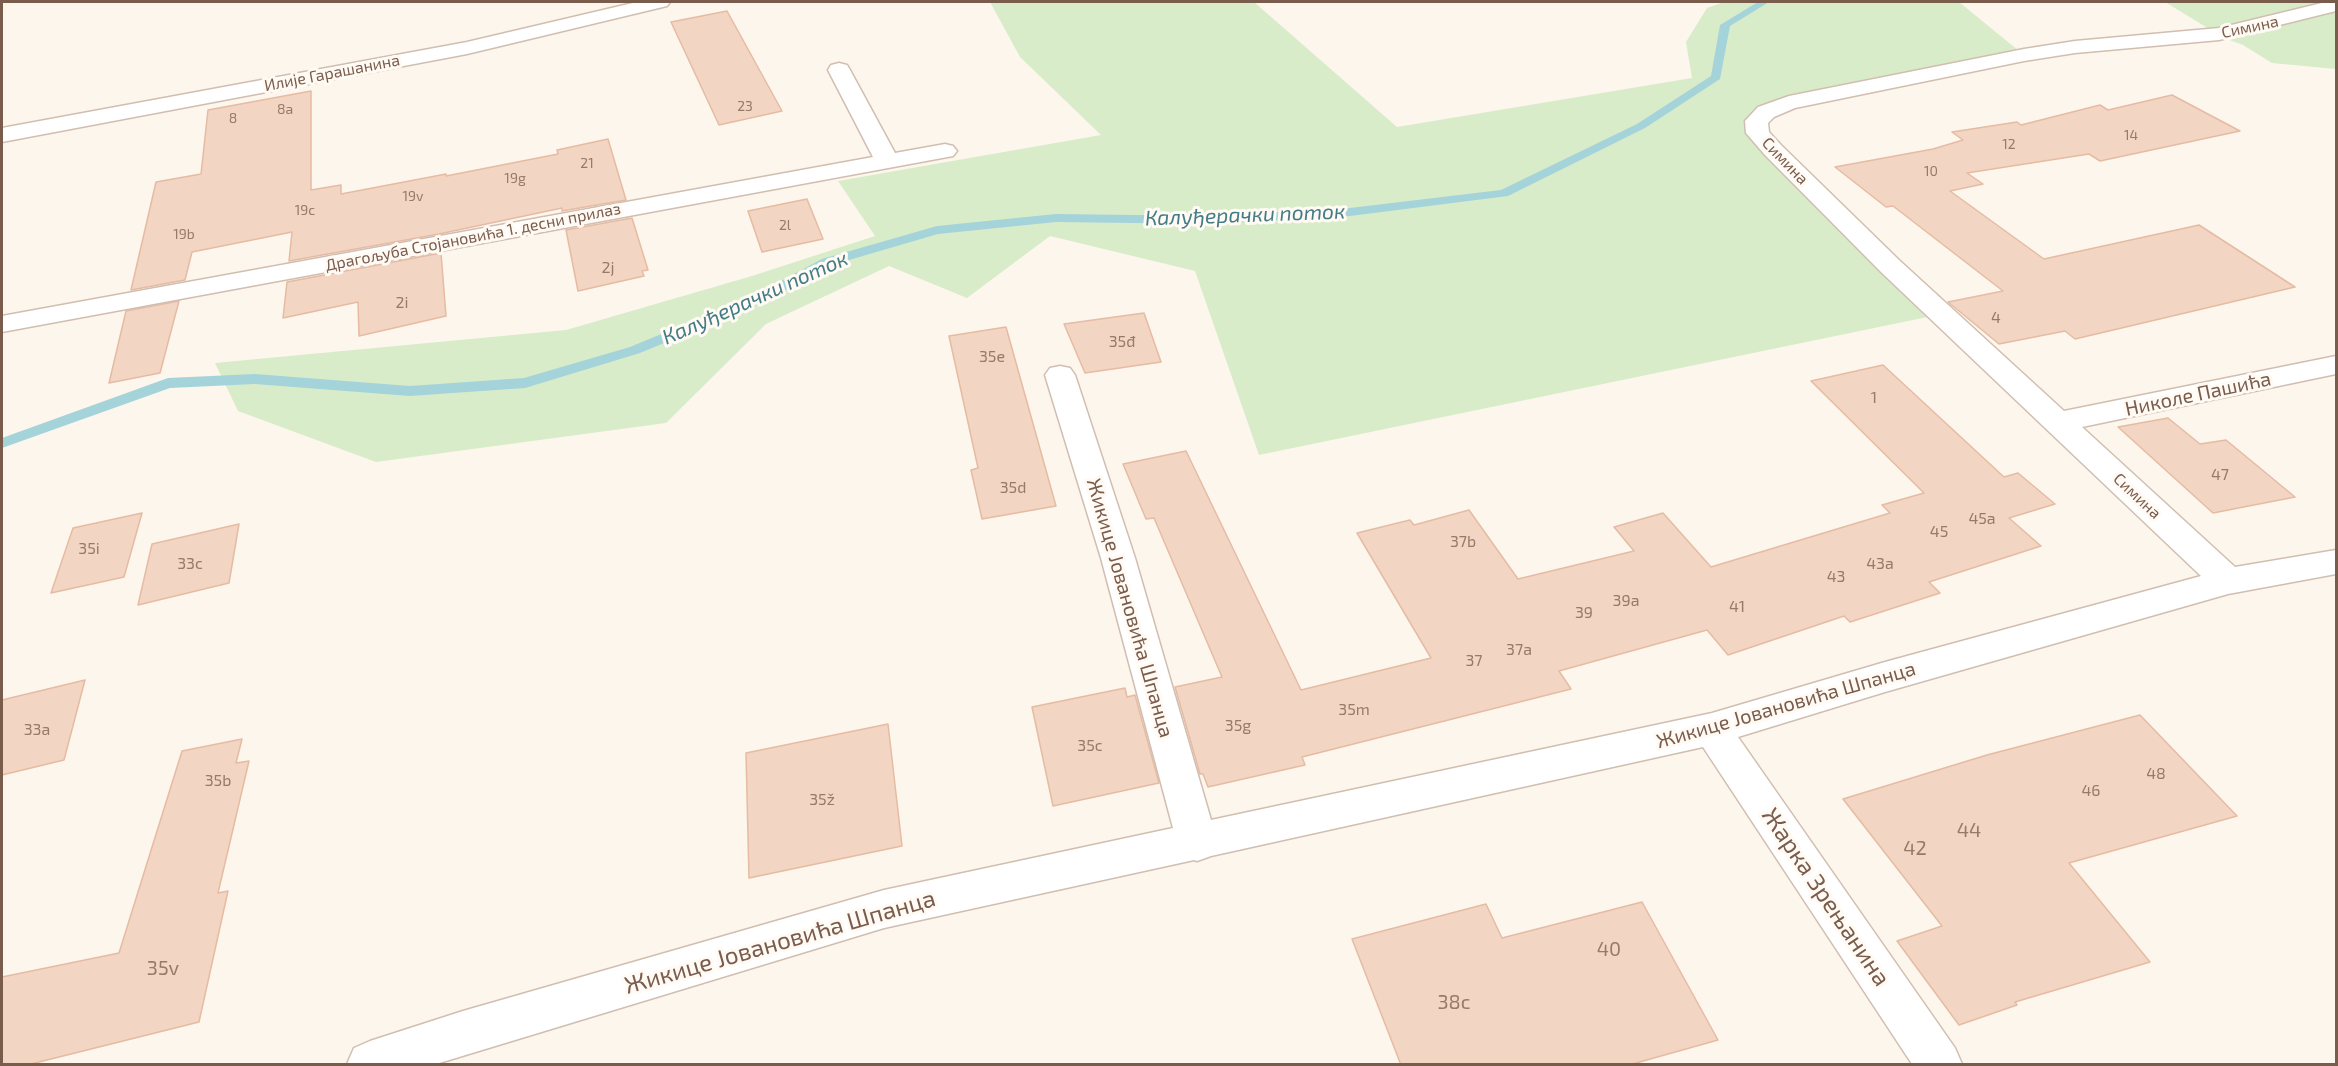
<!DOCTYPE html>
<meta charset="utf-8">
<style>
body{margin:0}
#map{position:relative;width:2338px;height:1066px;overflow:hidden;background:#fdf6ec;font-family:"Exo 2",sans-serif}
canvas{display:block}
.frame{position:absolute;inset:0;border:3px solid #7a5c4d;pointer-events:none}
</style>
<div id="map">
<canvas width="2338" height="1066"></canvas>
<div class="frame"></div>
</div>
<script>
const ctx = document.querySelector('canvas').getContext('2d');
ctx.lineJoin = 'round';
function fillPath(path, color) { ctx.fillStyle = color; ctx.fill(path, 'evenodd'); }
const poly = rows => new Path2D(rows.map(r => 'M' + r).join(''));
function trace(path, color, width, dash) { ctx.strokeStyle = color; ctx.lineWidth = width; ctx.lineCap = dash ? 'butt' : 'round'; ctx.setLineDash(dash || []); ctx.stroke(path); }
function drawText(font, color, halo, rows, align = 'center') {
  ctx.font = font + ' "Exo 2",sans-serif'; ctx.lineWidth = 6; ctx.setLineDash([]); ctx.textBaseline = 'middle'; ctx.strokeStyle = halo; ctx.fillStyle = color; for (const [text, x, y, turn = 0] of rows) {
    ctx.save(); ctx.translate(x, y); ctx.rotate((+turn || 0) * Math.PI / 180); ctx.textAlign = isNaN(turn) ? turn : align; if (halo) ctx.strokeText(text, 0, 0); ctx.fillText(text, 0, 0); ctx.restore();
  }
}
const green = poly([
 [990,2,1254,2,1397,127,1692,78,1686,42,1707,8,1724,2,1959,2,2024,55,1766,112,1773,150,1942,314,1259,455,1195,271,1050,236,967,298,889,266,766,324,666,423,376,462,238,411,215,363,566,330,752,276,875,236,838,181,1101,135,1020,57],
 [2165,2,2336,2,2336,69,2272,63,2243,45,2224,38]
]);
const stream = poly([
 [1758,2,1769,2,1730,26,1720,79,1645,128,1508,196,1350,216,1214,224,1056,222,938,234,832,265,763,302,640,353,525,388,410,396,255,384,170,388,2,448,2,438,168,378,255,374,410,386,524,378,630,347,753,296,822,259,937,226,1056,214,1214,216,1350,208,1501,190,1637,124,1711,76,1720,25,1758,2]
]);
const building = poly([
 [727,11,782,111,719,125,671,22,727,11],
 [311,91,311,190,341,185,341,194,446,174,446,176,558,154,557,150,608,139,626,200,562,211,562,208,439,234,289,261,292,232,192,252,185,280,131,290,156,182,201,174,208,110,311,91],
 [2172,95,2240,131,2100,161,2089,154,1967,173,1983,184,1950,191,2044,259,2199,225,2295,287,2075,339,2065,331,1999,344,1948,302,2003,291,1893,206,1886,207,1835,167,1933,149,1963,140,1952,132,2017,122,2021,125,2100,105,2108,110,2172,95],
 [807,199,823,239,762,252,748,211,807,199],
 [632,218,648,270,642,271,644,276,578,291,566,230,632,218],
 [441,253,446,316,359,336,358,302,283,318,287,282,441,253],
 [179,301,160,373,109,383,126,311,179,301],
 [1144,313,1161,362,1085,373,1064,324,1144,313],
 [1006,327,1056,506,982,519,971,470,978,468,949,336,1006,327],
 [1883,365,2004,477,2018,473,2055,504,2009,518,2041,546,1929,582,1940,593,1850,622,1844,616,1728,655,1707,630,1559,671,1571,689,1302,757,1305,765,1208,787,1203,774,1200,774,1175,687,1222,677,1154,518,1146,519,1123,464,1186,451,1301,690,1431,658,1357,533,1410,520,1414,525,1469,510,1518,579,1634,551,1614,527,1663,513,1711,567,1890,513,1882,505,1924,493,1811,381,1883,365],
 [2168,418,2200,444,2226,440,2295,497,2213,513,2118,427,2168,418],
 [142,513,124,577,51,593,73,528,142,513],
 [239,524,229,583,138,605,152,544,239,524],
 [85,680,64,760,2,775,2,700,85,680],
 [1125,688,1127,697,1135,695,1159,783,1053,806,1032,707,1125,688],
 [2140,715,2237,816,2069,863,2150,962,2015,1002,2017,1005,1959,1025,1897,941,1942,926,1843,799,1987,755,2140,715],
 [888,724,902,846,749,878,746,753,888,724],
 [242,739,236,763,249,761,218,893,228,891,199,1022,27,1065,2,1065,2,977,119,953,182,751,242,739],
 [1642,902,1718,1040,1629,1065,1401,1065,1352,939,1486,904,1502,938,1642,902]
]);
const minor = poly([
 [637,2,670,2,667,6,467,54,2,142,2,128,467,42,637,2],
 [2326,2,2336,2,2336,11,2219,40,2075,53,2024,61,1795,108,1774,117,1768,123,1769,132,1781,145,1899,260,2064,411,2336,356,2336,374,2082,427,2235,567,2336,550,2336,574,2228,594,1885,692,1738,737,1955,1048,1962,1064,1912,1064,1703,747,1211,856,1197,861,1194,860,884,928,436,1064,347,1064,354,1048,370,1041,463,1011,884,890,1173,828,1101,558,1045,375,1050,368,1060,366,1070,368,1075,375,1135,558,1211,820,1712,713,1885,662,2201,576,1881,272,1765,155,1746,133,1745,121,1758,107,1789,96,2024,49,2075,41,2219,28,2326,2],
 [839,63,847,65,850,70,895,153,945,144,953,146,957,151,953,156,2,332,2,316,873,157,828,70,831,65,839,63]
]);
const farNumbernames = [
 ["23",745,106],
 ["8a",285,109],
 ["8",233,118],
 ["14",2131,135],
 ["12",2009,144],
 ["21",587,163],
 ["10",1931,171],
 ["19g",515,178],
 ["19v",413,196],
 ["19c",305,210],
 ["2l",785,225],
 ["19b",184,234]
];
const farStreetnames = [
 ["Симина",2250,27,-12],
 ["Илије Гарашанина",332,73,-11],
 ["Симина",1785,161,46],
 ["Драгољуба Стојановића 1. десни прилаз",473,237,-11],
 ["Симина",2137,496,43]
];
const numberNames = [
 ["2j",608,268],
 ["2i",402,303],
 ["4",1996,318],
 ["35đ",1122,342],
 ["35e",992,357],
 ["1",1874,398],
 ["47",2220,475],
 ["35d",1013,488],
 ["45a",1982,519],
 ["45",1939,532],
 ["37b",1463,542],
 ["35i",89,549],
 ["33c",190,564],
 ["43a",1880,564],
 ["43",1836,577],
 ["39a",1626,601],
 ["41",1737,607],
 ["39",1584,613],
 ["37a",1519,650],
 ["37",1474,661],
 ["35m",1354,710],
 ["35g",1238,726],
 ["33a",37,730],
 ["35c",1090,746],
 ["48",2156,774],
 ["35b",218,781],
 ["46",2091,791],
 ["35ž",822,800]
];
const streetNames = [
 ["Николе Пашића",2198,394,-12],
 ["Жикице Јовановића Шпанца",1130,608,74],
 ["Жикице Јовановића Шпанца",1786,705,-16]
];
const nearNumbernames = [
 ["44",1969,830],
 ["42",1915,848],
 ["40",1609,949],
 ["35v",163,968],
 ["38c",1454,1002]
];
const waterNames = [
 ["Калуђерачки поток",1245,215,-2],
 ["Калуђерачки поток",755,298,-24]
];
const nearStreetnames = [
 ["Жарка Зрењанина",1826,897,56],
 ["Жикице Јовановића Шпанца",780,942,-16]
];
fillPath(green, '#d8ecc9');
fillPath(stream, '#a5d3da');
fillPath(building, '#f3d5c3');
trace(building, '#e6bba3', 1.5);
trace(minor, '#d1beb0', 3);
fillPath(minor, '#fff');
drawText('14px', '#987a6a', null, farNumbernames);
drawText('16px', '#7a5c4d', '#fffaf3', farStreetnames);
drawText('16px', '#987a6a', null, numberNames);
drawText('20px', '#7a5c4d', '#fffaf3', streetNames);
drawText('20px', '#987a6a', null, nearNumbernames);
drawText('italic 21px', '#437c86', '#fffaf3', waterNames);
drawText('24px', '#7a5c4d', '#fffaf3', nearStreetnames);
</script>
